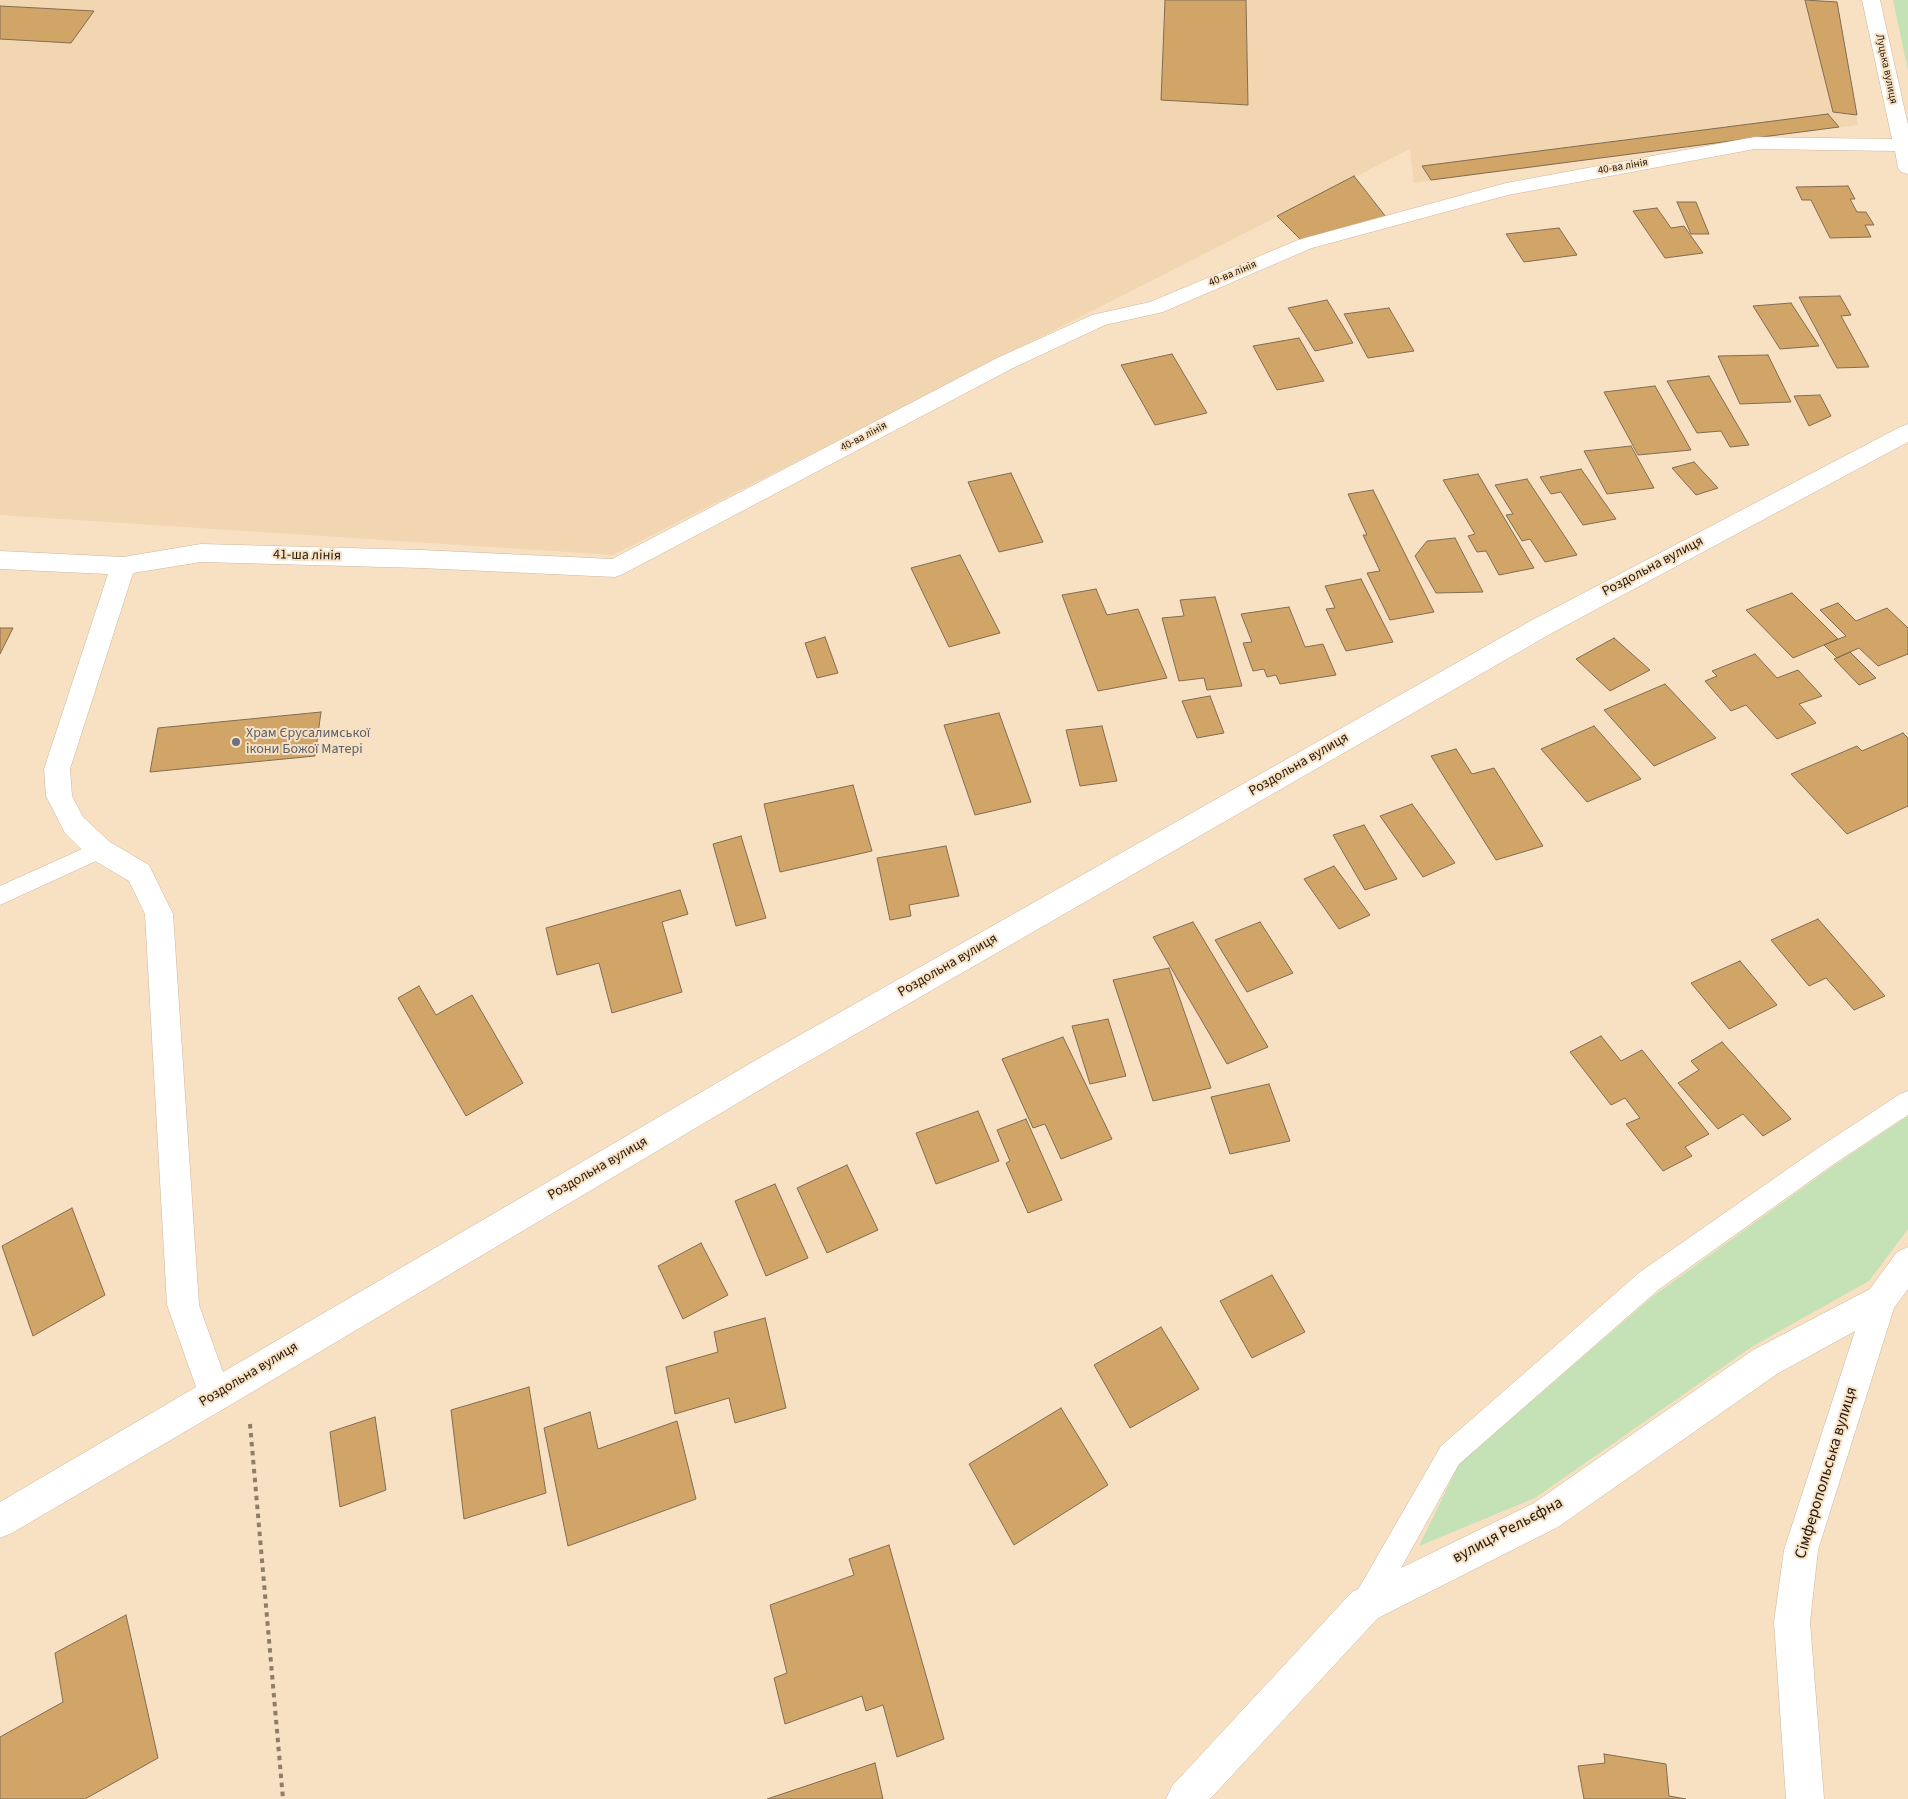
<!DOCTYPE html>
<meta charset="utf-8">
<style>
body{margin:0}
canvas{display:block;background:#f8e0c3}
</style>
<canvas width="1908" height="1799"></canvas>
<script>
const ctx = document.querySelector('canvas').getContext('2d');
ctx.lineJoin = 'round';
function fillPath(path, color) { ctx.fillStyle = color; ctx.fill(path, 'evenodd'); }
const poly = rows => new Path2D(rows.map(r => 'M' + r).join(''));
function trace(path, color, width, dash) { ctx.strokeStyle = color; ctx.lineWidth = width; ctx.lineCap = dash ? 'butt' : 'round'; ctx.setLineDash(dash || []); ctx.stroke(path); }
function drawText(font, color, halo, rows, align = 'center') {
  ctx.font = font + ' "Source Sans 3",sans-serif'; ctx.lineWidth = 4; ctx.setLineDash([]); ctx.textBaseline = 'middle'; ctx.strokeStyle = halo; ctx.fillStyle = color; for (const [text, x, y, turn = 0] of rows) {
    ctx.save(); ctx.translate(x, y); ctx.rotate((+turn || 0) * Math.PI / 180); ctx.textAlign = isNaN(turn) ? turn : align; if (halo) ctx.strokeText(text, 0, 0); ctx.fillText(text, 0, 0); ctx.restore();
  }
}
const built = poly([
 [0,0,1837,0,1858,125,1414,183,1410,149,613,555,0,515]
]);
const green = poly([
 [1893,0,1908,0,1908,70],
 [1908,1116,1908,1229,1869,1281,1753,1346,1535,1498,1419,1546,1459,1464,1652,1297,1829,1169]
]);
const building = poly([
 [1165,0,1246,0,1248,105,1161,100,1165,0],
 [1805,0,1837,2,1857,115,1833,112,1805,0],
 [0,6,94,11,71,43,0,39,0,6],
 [1828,114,1839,127,1431,180,1422,166,1828,114],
 [1354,176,1386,217,1303,242,1277,216,1354,176],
 [1848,186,1855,199,1850,199,1857,212,1866,212,1874,225,1865,225,1871,237,1830,238,1811,200,1802,200,1796,187,1848,186],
 [1677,202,1696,202,1709,234,1691,234,1677,202],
 [1657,208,1671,228,1684,226,1703,253,1665,258,1633,211,1657,208],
 [1559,228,1577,255,1524,262,1506,234,1559,228],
 [1840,296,1851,315,1841,316,1869,367,1837,368,1799,297,1840,296],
 [1327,300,1353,343,1315,351,1288,308,1327,300],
 [1791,303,1819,346,1780,349,1753,306,1791,303],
 [1389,308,1414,351,1368,358,1344,314,1389,308],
 [1299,338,1324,381,1277,390,1253,346,1299,338],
 [1172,354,1207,413,1155,425,1121,365,1172,354],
 [1768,355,1791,402,1740,404,1718,356,1768,355],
 [1709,376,1749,445,1730,447,1721,431,1697,433,1667,381,1709,376],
 [1655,386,1691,450,1638,455,1604,392,1655,386],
 [1820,395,1831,416,1809,426,1794,396,1820,395],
 [1631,446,1654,488,1607,494,1584,451,1631,446],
 [1694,462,1718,488,1696,495,1672,468,1694,462],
 [1581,469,1616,519,1583,525,1561,492,1551,494,1540,477,1581,469],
 [1011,473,1043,542,999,552,968,482,1011,473],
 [1478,474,1534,568,1499,575,1486,551,1477,552,1468,536,1475,534,1443,480,1478,474],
 [1527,479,1577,555,1545,562,1530,539,1522,541,1506,515,1513,514,1495,485,1527,479],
 [1373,490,1434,612,1390,620,1367,573,1380,571,1363,535,1367,535,1348,494,1373,490],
 [1455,538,1483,592,1436,593,1415,556,1427,541,1455,538],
 [960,555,1000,633,949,647,911,568,960,555],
 [1361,579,1393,642,1346,651,1326,609,1335,608,1325,586,1361,579],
 [1096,589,1107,615,1138,609,1167,678,1098,691,1062,595,1096,589],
 [1792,593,1838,639,1793,658,1746,610,1792,593],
 [1215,597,1242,686,1207,690,1204,678,1179,681,1162,618,1184,616,1180,600,1215,597],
 [1838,603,1856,621,1887,608,1908,628,1908,654,1878,666,1859,648,1837,658,1824,645,1846,636,1820,610,1838,603],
 [1289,607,1305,647,1323,644,1336,675,1280,684,1276,675,1267,677,1264,669,1253,671,1243,643,1252,642,1241,614,1289,607],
 [0,628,13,628,0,654,0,628],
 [825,637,838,673,817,678,805,643,825,637],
 [1614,638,1650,670,1610,691,1576,659,1614,638],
 [1850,652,1876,678,1859,685,1834,659,1850,652],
 [1755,654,1777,678,1798,670,1822,696,1799,704,1816,723,1777,739,1746,705,1731,711,1705,681,1717,676,1712,671,1755,654],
 [1665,684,1716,738,1654,766,1604,710,1665,684],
 [1210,696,1224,733,1197,738,1182,701,1210,696],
 [321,712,315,756,150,772,158,728,321,712],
 [999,713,1031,802,975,815,944,725,999,713],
 [1102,726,1117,781,1080,786,1066,730,1102,726],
 [1594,726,1641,779,1587,802,1541,749,1594,726],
 [1903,733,1908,738,1908,806,1847,834,1791,774,1857,746,1862,751,1903,733],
 [1456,749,1472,774,1494,768,1543,846,1496,860,1431,756,1456,749],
 [853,785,872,851,780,872,764,804,853,785],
 [1412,804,1455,863,1423,877,1380,816,1412,804],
 [1364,825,1397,879,1365,890,1333,835,1364,825],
 [741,836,766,918,736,926,713,844,741,836],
 [946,846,959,896,909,905,911,916,890,920,877,858,946,846],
 [1334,866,1370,915,1339,929,1304,879,1334,866],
 [680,890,688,914,662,922,682,992,612,1013,599,963,557,975,546,928,680,890],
 [1818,919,1885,996,1854,1010,1826,978,1809,986,1771,940,1818,919],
 [1193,922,1268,1047,1227,1064,1153,937,1193,922],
 [1260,922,1293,973,1247,992,1215,940,1260,922],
 [1740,961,1777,1005,1729,1029,1691,983,1740,961],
 [1169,968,1211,1088,1153,1101,1113,980,1169,968],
 [419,986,436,1015,472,995,523,1083,466,1116,398,998,419,986],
 [1108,1019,1126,1076,1090,1084,1072,1026,1108,1019],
 [1601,1036,1621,1061,1642,1050,1709,1134,1685,1147,1692,1156,1663,1171,1626,1124,1640,1118,1625,1098,1611,1105,1570,1052,1601,1036],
 [1063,1037,1112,1139,1061,1159,1045,1124,1033,1128,1002,1059,1063,1037],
 [1722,1042,1791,1119,1763,1136,1743,1114,1718,1129,1678,1083,1699,1070,1691,1061,1722,1042],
 [1269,1084,1290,1141,1230,1154,1211,1097,1269,1084],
 [978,1111,999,1161,936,1184,916,1133,978,1111],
 [1026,1119,1062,1200,1028,1213,1006,1163,1010,1161,997,1130,1026,1119],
 [847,1165,878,1230,827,1253,797,1188,847,1165],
 [775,1184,808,1258,766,1276,735,1201,775,1184],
 [72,1208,105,1295,33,1336,2,1246,72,1208],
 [701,1243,728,1295,683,1319,658,1266,701,1243],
 [1272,1275,1305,1332,1252,1358,1220,1301,1272,1275],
 [765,1318,786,1408,735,1423,729,1398,675,1414,666,1367,718,1352,714,1332,765,1318],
 [1161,1327,1199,1389,1130,1428,1094,1365,1161,1327],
 [529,1387,546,1493,464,1519,451,1410,529,1387],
 [1061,1408,1108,1485,1014,1545,969,1464,1061,1408],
 [590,1412,598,1449,677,1421,696,1499,568,1546,544,1428,590,1412],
 [375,1417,386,1490,340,1507,330,1432,375,1417],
 [889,1545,944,1739,897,1757,883,1705,866,1711,862,1696,785,1724,774,1678,787,1673,770,1605,854,1575,849,1559,889,1545],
 [126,1615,158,1758,85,1799,0,1799,0,1737,63,1702,55,1653,126,1615],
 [1604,1754,1666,1764,1669,1796,1686,1799,1584,1799,1578,1766,1605,1763,1604,1754],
 [875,1763,883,1799,767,1799,875,1763]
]);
const path = poly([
 [250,1424,283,1799]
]);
const service = poly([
 [100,841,107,844,110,850,107,856,0,905,0,886,100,841],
 [1908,1091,1908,1115,1831,1166,1658,1290,1459,1464,1376,1613,1366,1617,1356,1613,1352,1603,1356,1593,1441,1446,1640,1272,1815,1150,1900,1094,1908,1091]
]);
const minor = poly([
 [1862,0,1880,0,1908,125,1908,174,1901,172,1898,168,1895,151,1755,149,1508,195,1312,248,1163,312,1105,325,1013,368,623,574,615,577,421,568,201,562,133,573,70,769,72,796,83,817,110,842,149,865,173,914,199,1305,223,1372,763,1056,1534,619,1900,427,1908,424,1908,442,1552,633,783,1076,227,1407,12,1533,0,1538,0,1502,196,1387,167,1305,145,914,129,881,90,858,65,833,46,796,44,769,108,574,0,569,0,551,123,557,201,544,421,550,612,559,997,358,1092,315,1150,302,1298,240,1506,183,1755,137,1892,139,1862,0],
 [1908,1247,1908,1289,1894,1308,1818,1550,1810,1622,1824,1799,1786,1799,1774,1622,1784,1550,1855,1331,1777,1374,1558,1527,1378,1618,1210,1799,1166,1799,1172,1786,1352,1592,1534,1503,1753,1350,1870,1289,1897,1252,1908,1247]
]);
const markers = [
 [236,742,5,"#6b7280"]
];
const farStreetnames = [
 ["Луцька вулиця",1886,69,78],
 ["40-ва лінія",1623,167,-10],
 ["40-ва лінія",1233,274,-23],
 ["40-ва лінія",864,437,-28]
];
const streetNames = [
 ["41-ша лінія",307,556,1],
 ["Роздольна вулиця",1653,567,-28],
 ["Роздольна вулиця",1299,765,-30],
 ["Роздольна вулиця",948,966,-30],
 ["Роздольна вулиця",598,1169,-30],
 ["Роздольна вулиця",249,1375,-31]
];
const worshipNames = [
 ["Храм Єрусалимської",246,734],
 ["ікони Божої Матері",246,750]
];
const nearStreetnames = [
 ["Сімферопольська вулиця",1827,1473,-73],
 ["вулиця Рельєфна",1508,1531,-28]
];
fillPath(built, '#f2d6b2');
fillPath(green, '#c4e2b6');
fillPath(building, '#d1a468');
trace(building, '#826d53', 1);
trace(service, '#ccb69a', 1);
trace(minor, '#ccb69a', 1);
trace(path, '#8d7d69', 4, [4.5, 4.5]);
fillPath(service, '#fff');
fillPath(minor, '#fff');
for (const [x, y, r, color] of markers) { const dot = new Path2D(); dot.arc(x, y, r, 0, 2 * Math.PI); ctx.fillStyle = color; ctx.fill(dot); trace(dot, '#f8e0c3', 2); }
drawText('11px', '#21190e', '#f8e0c3', farStreetnames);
drawText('14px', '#21190e', '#f8e0c3', streetNames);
drawText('14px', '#5b616d', '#f8e0c3', worshipNames, 'left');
drawText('16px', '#21190e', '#f8e0c3', nearStreetnames);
</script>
